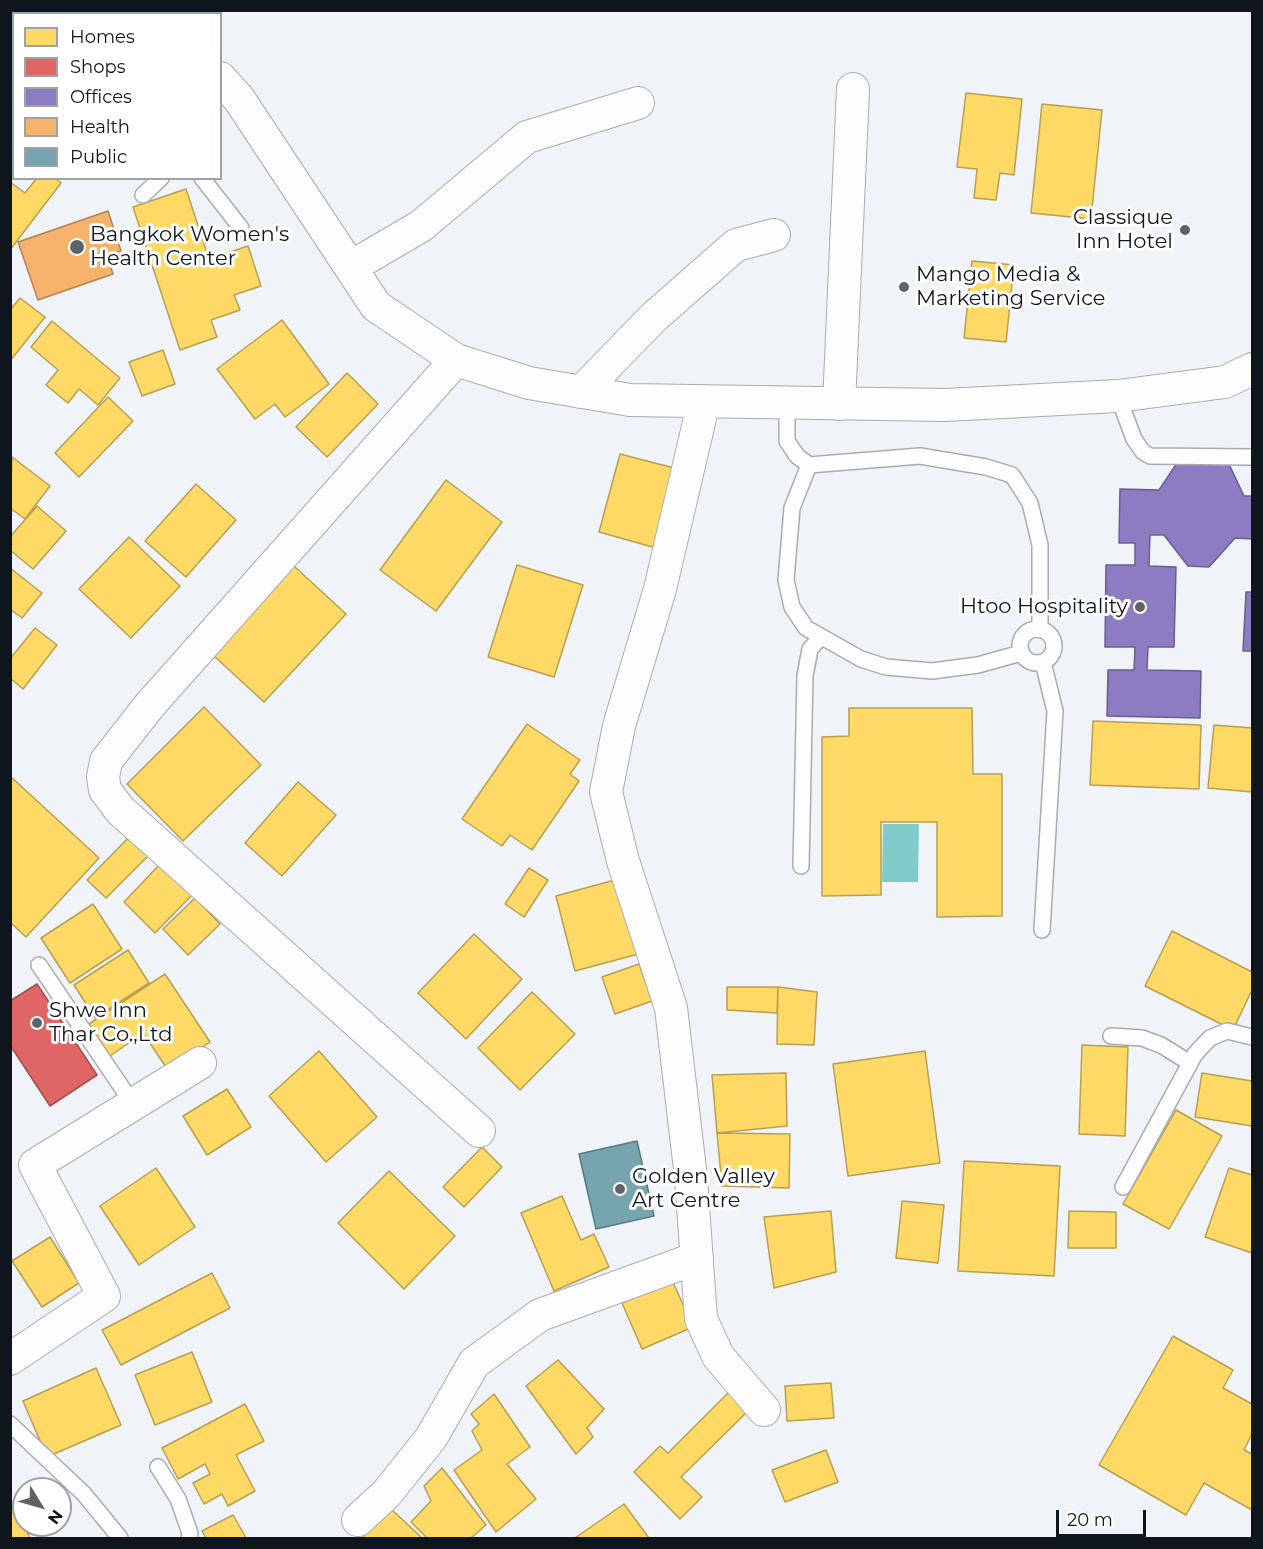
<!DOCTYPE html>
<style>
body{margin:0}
#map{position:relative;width:1263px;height:1549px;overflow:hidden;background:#f0f4f8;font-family:Montserrat,sans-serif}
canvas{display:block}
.frame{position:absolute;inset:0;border:12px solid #0f151c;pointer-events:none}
.legend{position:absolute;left:12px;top:12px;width:210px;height:168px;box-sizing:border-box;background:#fff;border:2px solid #9fa1a4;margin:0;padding:8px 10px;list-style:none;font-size:18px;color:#0f151c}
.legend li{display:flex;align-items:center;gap:12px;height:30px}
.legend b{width:30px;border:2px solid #9fa1a4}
.north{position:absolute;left:12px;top:1477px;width:60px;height:60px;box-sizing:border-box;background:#fff;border:2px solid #9fa1a4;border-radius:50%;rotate:127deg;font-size:16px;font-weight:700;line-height:24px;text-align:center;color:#0f151c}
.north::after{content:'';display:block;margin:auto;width:21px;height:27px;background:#5e6369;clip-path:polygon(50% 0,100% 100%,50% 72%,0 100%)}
.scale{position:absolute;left:1056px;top:1510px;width:90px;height:27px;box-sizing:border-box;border:3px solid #0f151c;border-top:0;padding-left:8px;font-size:18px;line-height:21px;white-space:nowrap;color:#0f151c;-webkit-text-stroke:4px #fff;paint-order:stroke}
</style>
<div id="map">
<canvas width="1263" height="1549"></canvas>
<div class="frame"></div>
<ul class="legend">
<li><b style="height:16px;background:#ffd966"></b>Homes</li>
<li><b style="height:16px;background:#e06666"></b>Shops</li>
<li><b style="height:16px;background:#8e7cc3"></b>Offices</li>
<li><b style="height:16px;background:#f6b26b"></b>Health</li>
<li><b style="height:16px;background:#76a5af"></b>Public</li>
</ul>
<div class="north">N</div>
<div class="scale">20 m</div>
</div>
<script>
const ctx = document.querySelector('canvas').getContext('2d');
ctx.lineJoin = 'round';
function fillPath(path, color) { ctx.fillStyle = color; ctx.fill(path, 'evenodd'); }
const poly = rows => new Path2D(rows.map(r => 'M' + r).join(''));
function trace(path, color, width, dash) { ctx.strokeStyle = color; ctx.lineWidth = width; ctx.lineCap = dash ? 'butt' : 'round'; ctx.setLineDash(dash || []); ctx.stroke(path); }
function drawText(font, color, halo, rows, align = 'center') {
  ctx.font = font + ' Montserrat,sans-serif'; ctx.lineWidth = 6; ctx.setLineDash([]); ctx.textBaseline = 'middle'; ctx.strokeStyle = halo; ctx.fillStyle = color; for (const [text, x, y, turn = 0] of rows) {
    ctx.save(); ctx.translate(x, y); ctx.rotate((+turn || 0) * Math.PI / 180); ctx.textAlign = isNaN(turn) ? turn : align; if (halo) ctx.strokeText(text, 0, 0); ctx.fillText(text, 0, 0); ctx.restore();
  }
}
const water = poly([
 [883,824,919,824,918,882,882,882]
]);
const homes = poly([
 [21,10,43,10,47,14,18,14,21,10],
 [14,19,14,78,10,75,10,22,14,19],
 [10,85,14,88,14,109,10,112,10,85],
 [966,93,1022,99,1014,175,1000,173,996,200,974,198,977,169,957,167,966,93],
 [1042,104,1102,110,1091,219,1031,213,1042,104],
 [14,118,14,162,10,158,10,121,14,118],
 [37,178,55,178,61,183,10,250,10,182,25,193,37,178],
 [186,189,209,259,248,246,261,286,234,295,240,310,211,320,217,337,180,350,133,207,186,189],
 [972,261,1014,265,1006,342,964,338,972,261],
 [20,298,45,317,10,361,10,310,20,298],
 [282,320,329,384,285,417,275,404,255,419,217,369,282,320],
 [52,321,120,378,98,405,79,389,68,403,46,385,58,370,31,347,52,321],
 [163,350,175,384,142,396,129,362,163,350],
 [347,373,378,404,327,457,296,427,347,373],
 [108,397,133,421,79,477,55,453,108,397],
 [620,454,678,469,656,548,599,532,620,454],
 [12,457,50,486,25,519,10,508,12,457],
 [446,480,502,522,436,611,380,570,446,480],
 [196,484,236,520,186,577,145,541,196,484],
 [37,506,66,531,33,569,10,550,10,537,37,506],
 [129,537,180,586,131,638,79,589,129,537],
 [517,565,583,585,554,677,488,657,517,565],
 [294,566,346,614,264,702,213,655,294,566],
 [10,568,42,593,22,618,10,609,10,568],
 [35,628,57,645,23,689,10,678,10,659,35,628],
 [204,707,261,765,183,841,127,784,204,707],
 [849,708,972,708,973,774,1002,774,1002,916,937,917,937,822,881,822,881,895,822,896,822,737,849,736,849,708],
 [1093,721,1201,725,1199,789,1090,785,1093,721],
 [527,724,580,760,570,774,579,781,532,850,510,835,502,846,462,819,527,724],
 [1214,725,1252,728,1252,792,1208,788,1214,725],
 [10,776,99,858,26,937,10,922,10,776],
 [298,782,336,815,282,876,245,843,298,782],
 [135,831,154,850,106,898,87,880,135,831],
 [161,863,192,895,155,933,124,902,161,863],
 [529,868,548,880,524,917,505,904,529,868],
 [622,878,642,953,575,971,556,896,622,878],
 [195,898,220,924,188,955,163,929,195,898],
 [93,904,122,949,70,983,41,938,93,904],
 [1172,931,1252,972,1252,990,1233,1030,1145,986,1172,931],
 [474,934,522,979,466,1039,418,993,474,934],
 [128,950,149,983,95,1018,74,985,128,950],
 [639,964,652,1001,615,1014,602,977,639,964],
 [165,974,210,1042,168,1070,143,1033,110,1056,89,1024,165,974],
 [727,987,778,987,777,1013,727,1010,727,987],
 [778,987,817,992,814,1045,777,1044,778,987],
 [532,992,575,1034,520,1090,478,1048,532,992],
 [1082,1045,1128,1047,1125,1136,1079,1134,1082,1045],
 [319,1051,377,1117,326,1162,269,1096,319,1051],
 [925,1051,940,1163,848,1176,833,1064,925,1051],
 [786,1073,787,1126,717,1133,712,1075,786,1073],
 [1202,1073,1252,1081,1252,1126,1195,1117,1202,1073],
 [227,1089,251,1127,207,1155,183,1116,227,1089],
 [1176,1110,1222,1136,1169,1229,1123,1204,1176,1110],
 [717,1133,790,1134,789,1188,722,1186,717,1133],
 [482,1147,502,1167,464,1207,443,1187,482,1147],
 [964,1161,1060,1166,1054,1276,958,1271,964,1161],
 [156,1168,195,1227,139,1265,100,1206,156,1168],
 [1229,1168,1252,1175,1252,1253,1205,1237,1229,1168],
 [389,1171,455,1236,404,1289,338,1223,389,1171],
 [562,1196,581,1240,594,1234,609,1267,554,1291,521,1213,562,1196],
 [902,1201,944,1205,938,1263,896,1258,902,1201],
 [831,1211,836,1272,774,1288,764,1217,831,1211],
 [1069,1211,1116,1212,1116,1248,1068,1248,1069,1211],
 [50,1237,79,1283,42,1307,12,1261,50,1237],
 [212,1273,230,1308,121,1365,102,1330,212,1273],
 [672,1280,693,1327,642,1349,622,1303,672,1280],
 [1173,1336,1233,1370,1223,1388,1252,1404,1252,1434,1244,1450,1252,1454,1252,1510,1204,1483,1186,1515,1099,1465,1173,1336],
 [192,1352,212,1402,155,1425,135,1375,192,1352],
 [558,1360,604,1409,587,1428,593,1437,576,1454,526,1386,558,1360],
 [96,1368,121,1425,47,1457,23,1401,96,1368],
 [831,1383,834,1418,787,1421,785,1386,831,1383],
 [731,1390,750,1409,681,1477,702,1497,680,1519,634,1472,660,1446,668,1453,731,1390],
 [494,1394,530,1447,507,1464,536,1499,496,1532,454,1470,482,1450,472,1431,479,1424,471,1414,494,1394],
 [245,1404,264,1441,236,1455,255,1491,228,1506,222,1494,204,1504,193,1483,210,1474,205,1464,178,1479,162,1448,245,1404],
 [826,1450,838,1482,785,1502,772,1470,826,1450],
 [442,1468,486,1525,471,1538,427,1538,411,1522,431,1501,424,1486,442,1468],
 [11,1502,30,1538,10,1538,11,1502],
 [624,1504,649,1538,575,1538,624,1504],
 [390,1508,422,1538,362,1538,390,1508],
 [233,1515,246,1538,206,1538,202,1531,233,1515]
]);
const shops = poly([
 [37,984,97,1075,50,1106,10,1045,10,1001,37,984]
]);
const offices = poly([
 [1179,460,1228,462,1244,496,1252,496,1252,539,1235,538,1209,567,1188,566,1164,535,1150,535,1149,566,1176,567,1174,647,1148,647,1147,670,1201,671,1200,718,1107,716,1108,670,1134,670,1135,647,1105,647,1106,565,1135,565,1135,543,1119,543,1120,489,1159,490,1179,460],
 [1246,592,1252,592,1252,651,1243,651,1246,592]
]);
const health = poly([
 [108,211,121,251,107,256,113,274,38,300,18,242,108,211]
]);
const public = poly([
 [637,1141,654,1216,596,1229,579,1154,637,1141]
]);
const lane = poly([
 [114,10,118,14],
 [202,178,241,228],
 [143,195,161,178],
 [1118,396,1134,439,1143,452,1150,456,1252,457],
 [787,404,787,441,797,456,809,465,920,456,986,467,1012,475,1030,503,1040,545,1040,630],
 [809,465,792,508,786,580,792,607,806,628,861,659,886,667,932,671,978,665,1021,653],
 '1020 646a17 17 0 1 1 34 0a17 17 0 1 1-34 0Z',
 [801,866,805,676,810,649,821,637],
 [1042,930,1055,711,1043,662],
 [39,965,133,1104],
 [1111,1036,1142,1038,1161,1045,1190,1063],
 [1123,1187,1195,1054,1210,1038,1227,1031,1252,1037],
 [10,1424,84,1494,120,1538],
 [158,1467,178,1499,190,1533,189,1538]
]);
const street = poly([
 [158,10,161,14],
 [220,78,239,99,376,306,456,360,529,383,630,400,945,405,1118,396,1225,382,1252,369],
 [351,267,421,226,527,137,638,103],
 [456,360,149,706,106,761,103,777,105,790,120,810,479,1131],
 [581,392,654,317,736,245,774,235],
 [704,401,660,589,619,726,606,792,623,861,671,1008,691,1178,701,1319,718,1356,764,1410],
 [839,404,853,89],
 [10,1359,104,1296,35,1165,200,1063],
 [358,1520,387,1493,431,1438,474,1363,540,1315,697,1258]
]);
const markers = [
 [1185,230,6,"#5e6369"],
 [77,247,8,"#5e6369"],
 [904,287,6,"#5e6369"],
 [1140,607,6,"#5e6369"],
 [37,1023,6,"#5e6369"],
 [620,1189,6,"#5e6369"]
];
const poiNames = [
 ["Classique",1173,218,"right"],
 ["Inn Hotel",1173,242,"right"],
 ["Bangkok Women's",90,235],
 ["Health Center",90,259],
 ["Mango Media &",916,275],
 ["Marketing Service",916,299],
 ["Htoo Hospitality",1128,607,"right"],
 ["Shwe Inn",49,1011],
 ["Thar Co.,Ltd",49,1035],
 ["Golden Valley",632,1177],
 ["Art Centre",632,1201]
];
fillPath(water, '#81ccca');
fillPath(homes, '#ffd966');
trace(homes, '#b79e50', 1.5);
fillPath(shops, '#e06666');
trace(shops, '#a14e50', 1.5);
fillPath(offices, '#8e7cc3');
trace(offices, '#685d91', 1.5);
fillPath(health, '#f6b26b');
trace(health, '#b18353', 1.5);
fillPath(public, '#76a5af');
trace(public, '#577a83', 1.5);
trace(lane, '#a8acb2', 18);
trace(street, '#a8acb2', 34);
trace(lane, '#fdfdfe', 15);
trace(street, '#fdfdfe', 32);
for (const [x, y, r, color] of markers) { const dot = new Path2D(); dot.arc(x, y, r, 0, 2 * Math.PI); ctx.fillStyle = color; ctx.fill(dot); trace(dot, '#fff', 2); }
drawText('21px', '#0f151c', '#fff', poiNames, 'left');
</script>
